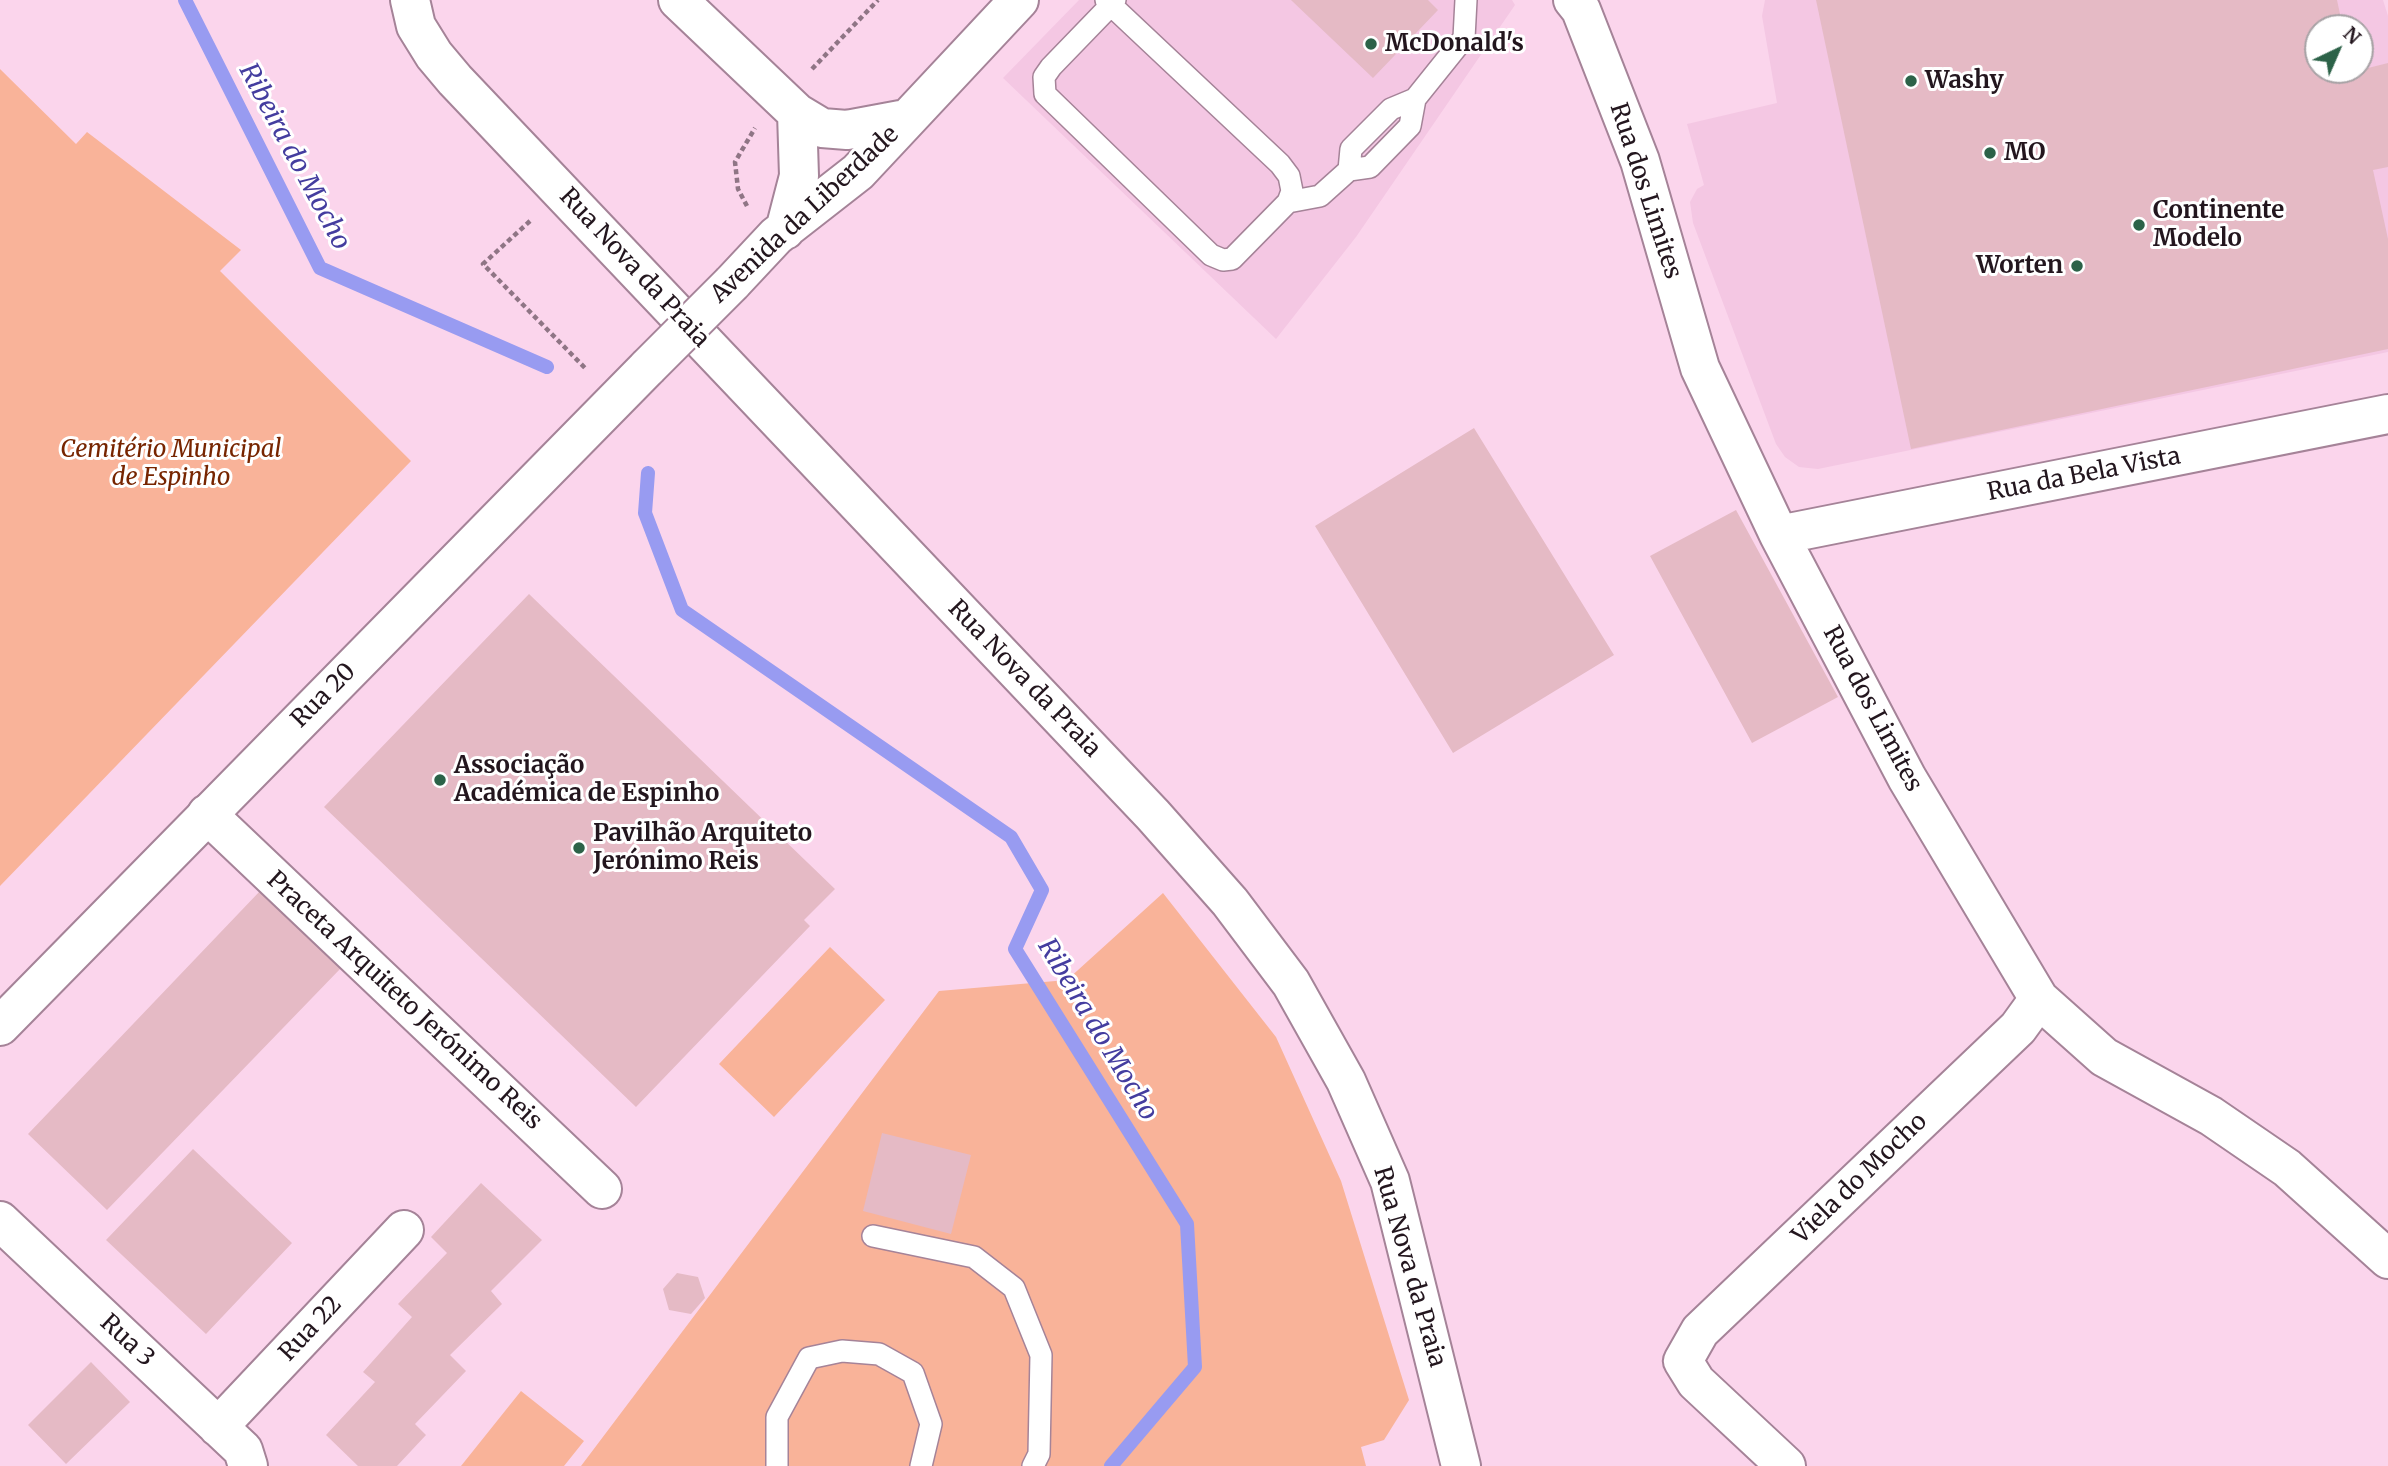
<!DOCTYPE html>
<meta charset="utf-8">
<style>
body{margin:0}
#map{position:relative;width:2388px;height:1466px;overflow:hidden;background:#fbd5ec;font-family:Merriweather,serif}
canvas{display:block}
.north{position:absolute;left:2304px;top:14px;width:70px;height:70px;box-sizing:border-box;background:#fff;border:2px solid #a7a2a5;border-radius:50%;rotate:44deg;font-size:19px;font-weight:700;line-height:28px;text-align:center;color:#23161e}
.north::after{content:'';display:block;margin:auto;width:24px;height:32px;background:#2c6248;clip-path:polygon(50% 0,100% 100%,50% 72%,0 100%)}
</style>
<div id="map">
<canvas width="2388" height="1466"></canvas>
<div class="north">N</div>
</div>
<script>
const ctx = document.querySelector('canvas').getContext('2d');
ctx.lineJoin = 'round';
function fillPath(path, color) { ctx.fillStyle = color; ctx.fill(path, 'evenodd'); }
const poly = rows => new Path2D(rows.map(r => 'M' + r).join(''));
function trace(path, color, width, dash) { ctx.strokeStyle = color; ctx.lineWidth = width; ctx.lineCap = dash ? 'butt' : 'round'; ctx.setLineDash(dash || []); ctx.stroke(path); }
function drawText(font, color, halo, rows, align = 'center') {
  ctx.font = font + ' Merriweather,serif'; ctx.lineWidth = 6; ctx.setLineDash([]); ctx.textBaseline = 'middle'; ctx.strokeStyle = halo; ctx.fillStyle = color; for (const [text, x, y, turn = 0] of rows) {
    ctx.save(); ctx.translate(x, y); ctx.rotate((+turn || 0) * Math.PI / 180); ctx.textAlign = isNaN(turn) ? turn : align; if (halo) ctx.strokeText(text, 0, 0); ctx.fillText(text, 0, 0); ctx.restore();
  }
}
const built = poly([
 [1079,0,1512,0,1515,5,1356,237,1276,339,1003,78],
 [1765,0,2383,0,2388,16,2388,352,1818,469,1799,467,1785,457,1776,444,1693,223,1690,202,1697,189,1704,185,1687,124,1777,103,1762,16],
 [2318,28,2360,28,2360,70,2318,70]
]);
const green = poly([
 [0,69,76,144,87,132,241,250,220,271,411,461,0,886],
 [1163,893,1276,1037,1341,1181,1409,1400,1384,1440,1361,1447,1366,1466,581,1466,939,991,1067,980],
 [830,947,885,1000,774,1117,719,1064],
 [521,1391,584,1441,564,1466,461,1466]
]);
const stream = poly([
 [185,0,320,268,547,367],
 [648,473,645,513,682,610,1011,837,1042,890,1015,949,1187,1224,1195,1367,1111,1466]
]);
const building = poly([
 [1291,0,1428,0,1438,10,1373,78],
 [1816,0,2337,0,2343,28,2318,28,2318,70,2360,70,2388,63,2388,167,2373,170,2388,239,2388,349,1911,449],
 [1474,428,1614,655,1453,753,1315,526],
 [1736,510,1838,697,1752,743,1650,556],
 [529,594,835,889,804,920,810,926,636,1107,324,807],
 [260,891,341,968,107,1210,28,1134],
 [882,1133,971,1155,951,1234,863,1211],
 [193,1149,292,1243,206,1334,106,1240],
 [481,1183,542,1240,491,1291,502,1304,450,1355,466,1371,415,1424,426,1435,397,1466,358,1466,326,1435,375,1382,363,1372,412,1317,398,1304,447,1253,431,1237],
 [677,1273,698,1277,705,1298,691,1314,669,1310,663,1289],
 [91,1362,130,1402,66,1464,28,1425]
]);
const path = poly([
 [812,69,878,0],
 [747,206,738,189,735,162,755,128],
 [530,221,483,264,587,370]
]);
const lane = poly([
 [1106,0,1111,5,1280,164,1289,176,1292,191,1288,202,1232,259,1223,260,1211,255,1045,94,1044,77,1051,67,1111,5,1115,0],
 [1349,170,1351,149,1391,109,1415,99,1464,38,1466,0],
 [1288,202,1320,196,1349,170,1370,167,1410,126,1415,99],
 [873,1236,974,1257,1014,1288,1041,1355,1039,1454,1033,1466],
 [777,1466,777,1417,809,1358,842,1351,879,1354,913,1373,931,1424,921,1466]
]);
const street = poly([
 [1573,0,1581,10,1640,161,1700,368,1779,535,1907,778,2039,999,2104,1057,2211,1116,2287,1168,2388,1259],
 [1779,535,2388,414],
 [207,814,602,1189],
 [0,1221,243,1450,248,1466],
 [218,1427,404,1230],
 [1786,1466,1696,1382,1683,1361,1700,1331,2018,1028,2039,999]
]);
const secondary = poly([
 [410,0,416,26,434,55,455,80,1153,815,1230,902,1291,983,1346,1081,1390,1181,1461,1466],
 [678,0,797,113,822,128,847,130,906,119],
 [785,230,799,176,797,113],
 [732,283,776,236,858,172,1019,0],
 [0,1026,648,367]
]);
const secondaryBridge = poly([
 [648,367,732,283]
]);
const markers = [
 [1371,44,7,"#2c6248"],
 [1911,81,7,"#2c6248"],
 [1990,153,7,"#2c6248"],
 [2139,225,7,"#2c6248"],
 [2077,266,7,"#2c6248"],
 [440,780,7,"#2c6248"],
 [579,848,7,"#2c6248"]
];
const poiNames = [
 ["McDonald's",1385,44],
 ["Washy",1925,81],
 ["MO",2004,153],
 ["Continente",2153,211],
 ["Modelo",2153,239],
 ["Worten",2063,266,"right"],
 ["Associação",454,766],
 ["Académica de Espinho",454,794],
 ["Pavilhão Arquiteto",593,834],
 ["Jerónimo Reis",593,862]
];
const streetNames = [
 ["Rua dos Limites",1645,191,72],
 ["Avenida da Liberdade",805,215,-43],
 ["Rua Nova da Praia",634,268,47],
 ["Rua da Bela Vista",2084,475,-11],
 ["Rua Nova da Praia",1024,679,46],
 ["Rua 20",324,696,-45],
 ["Rua dos Limites",1872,709,62],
 ["Praceta Arquiteto Jerónimo Reis",404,1001,43],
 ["Viela do Mocho",1860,1179,-44],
 ["Rua Nova da Praia",1409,1267,74],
 ["Rua 22",311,1329,-47],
 ["Rua 3",127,1341,43]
];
const parkNames = [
 ["Cemitério Municipal",171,450],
 ["de Espinho",171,478]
];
const waterNames = [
 ["Ribeira do Mocho",294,157,62],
 ["Ribeira do Mocho",1097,1030,59]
];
fillPath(built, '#f4c7e3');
fillPath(green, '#f9b399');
trace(stream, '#989bf1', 14);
fillPath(building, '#e5bac5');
trace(lane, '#a58398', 24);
trace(street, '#a58398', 42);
trace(secondary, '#a58398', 42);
trace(path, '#8f7585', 4.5, [5, 3.5]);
trace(lane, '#fff', 21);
trace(street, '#fff', 38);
trace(secondary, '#fff', 38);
trace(secondaryBridge, '#a58398', 42, []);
trace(secondaryBridge, '#fff', 38);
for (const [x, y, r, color] of markers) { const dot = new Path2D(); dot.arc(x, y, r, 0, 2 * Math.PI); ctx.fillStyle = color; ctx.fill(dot); trace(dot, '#fff', 2.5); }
drawText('bold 24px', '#23161e', '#fff', poiNames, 'left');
drawText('24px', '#23161e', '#fff', streetNames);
drawText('italic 24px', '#772500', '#fff', parkNames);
drawText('italic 26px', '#443d9f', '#fff', waterNames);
</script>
